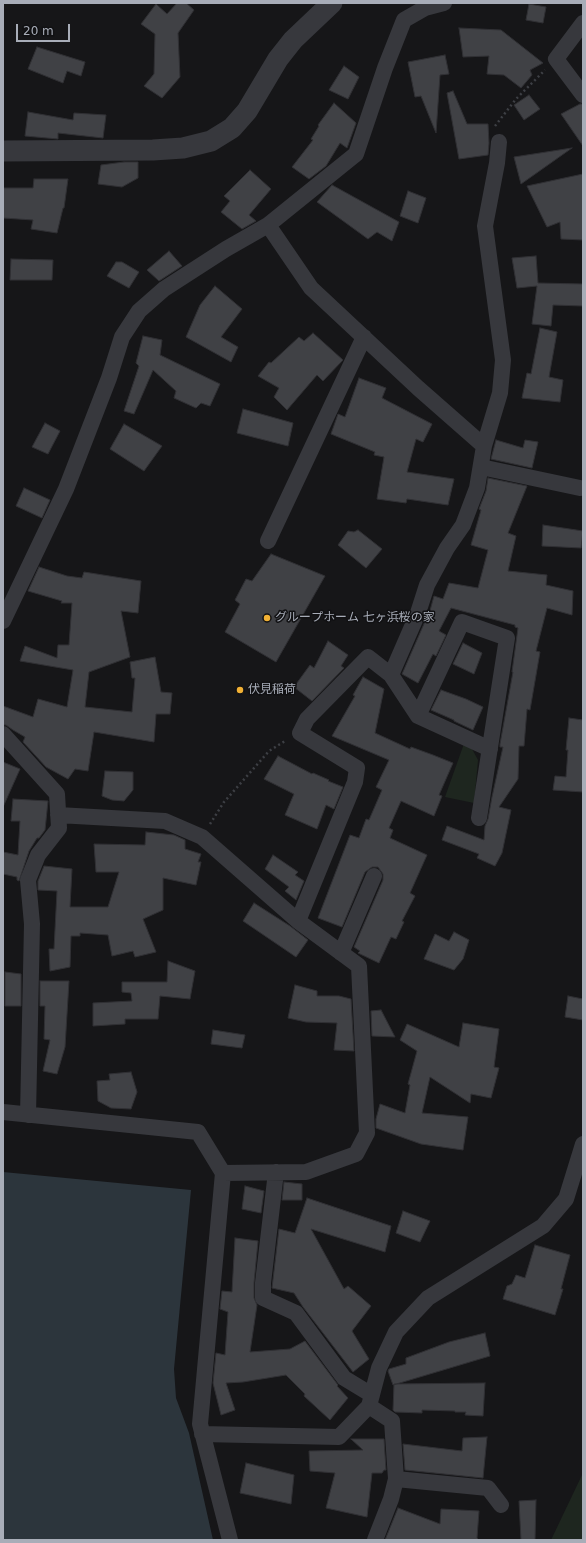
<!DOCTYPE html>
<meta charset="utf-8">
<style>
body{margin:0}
#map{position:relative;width:586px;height:1543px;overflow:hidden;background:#161618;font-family:"DejaVu Sans",sans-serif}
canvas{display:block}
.frame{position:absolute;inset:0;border:4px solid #a8adb8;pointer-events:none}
.scale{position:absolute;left:16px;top:24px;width:54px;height:18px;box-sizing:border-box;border:2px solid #a8adb8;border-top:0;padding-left:5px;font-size:12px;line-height:14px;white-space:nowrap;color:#a8adb8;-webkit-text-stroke:3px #111113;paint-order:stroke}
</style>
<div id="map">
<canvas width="586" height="1543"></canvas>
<div class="frame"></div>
<div class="scale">20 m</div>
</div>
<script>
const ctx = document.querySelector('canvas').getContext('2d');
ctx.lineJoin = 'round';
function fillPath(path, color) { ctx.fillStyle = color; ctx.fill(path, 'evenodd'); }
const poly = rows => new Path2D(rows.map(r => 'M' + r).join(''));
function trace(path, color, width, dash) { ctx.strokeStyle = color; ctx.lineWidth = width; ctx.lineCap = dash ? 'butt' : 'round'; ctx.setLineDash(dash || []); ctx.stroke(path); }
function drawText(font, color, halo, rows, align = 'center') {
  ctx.font = font + ' "DejaVu Sans","Noto Sans JP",sans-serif'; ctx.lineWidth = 3; ctx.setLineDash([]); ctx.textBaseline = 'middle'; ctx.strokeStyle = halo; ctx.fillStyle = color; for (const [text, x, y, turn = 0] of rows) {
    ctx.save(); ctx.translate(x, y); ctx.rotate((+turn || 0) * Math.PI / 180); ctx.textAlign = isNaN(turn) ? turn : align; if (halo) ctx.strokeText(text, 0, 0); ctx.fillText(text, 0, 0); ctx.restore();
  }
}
const green = poly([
 [466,738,478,760,474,803,445,797],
 [583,1473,583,1540,551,1540,582,1475]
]);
const water = poly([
 [3,1172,191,1190,174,1369,176,1398,189,1433,213,1540,3,1540]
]);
const building = poly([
 [177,3,186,3,194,10,178,33,180,77,162,98,144,86,154,74,155,34,141,24,156,4,167,14,177,3],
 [529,4,546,7,543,23,526,20,529,4],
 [459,28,501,30,543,63,530,70,532,75,521,88,504,75,487,74,489,56,463,57,459,28],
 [37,47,85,62,81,76,67,71,63,83,28,69,37,47],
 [445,55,449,74,440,75,436,133,421,96,415,97,408,62,445,55],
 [344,66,359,77,348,99,329,90,344,66],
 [453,91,467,124,488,124,489,143,488,155,459,159,447,93,453,91],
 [529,95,540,109,524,120,514,105,529,95],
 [334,103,356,123,347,148,340,143,326,166,309,179,292,167,313,140,311,139,319,126,318,125,334,103],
 [580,104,583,104,583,146,561,114,580,104],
 [28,112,73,120,74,113,106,115,103,138,58,133,58,139,25,136,28,112],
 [572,148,521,184,514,157,572,148],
 [124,162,138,162,138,178,122,187,98,184,101,165,124,162],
 [250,170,271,189,249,215,256,221,242,229,221,212,230,201,224,196,250,170],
 [583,174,583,240,561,239,560,222,547,227,527,186,583,174],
 [34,179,68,179,64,208,63,208,57,233,31,229,33,220,3,218,3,188,33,188,34,179],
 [332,185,399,222,392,241,377,232,368,239,317,202,332,185],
 [408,191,426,198,418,223,400,216,408,191],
 [169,251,182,266,159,281,147,270,169,251],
 [536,256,538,283,583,284,583,306,553,305,551,326,532,324,537,286,517,288,512,258,536,256],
 [11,259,53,260,52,280,10,280,11,259],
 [116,262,122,262,139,272,129,288,107,276,116,262],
 [215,286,242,309,221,337,238,347,231,362,186,337,200,305,215,286],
 [540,328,557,332,549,377,563,380,560,402,522,398,527,373,531,374,540,328],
 [313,333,343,360,323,381,317,375,287,410,274,397,279,388,258,376,269,362,271,363,299,337,304,341,313,333],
 [143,336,162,340,160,355,220,384,210,406,201,403,196,408,174,398,176,391,153,370,134,414,124,411,139,366,136,363,143,336],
 [359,378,386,388,382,398,432,424,423,442,416,439,407,472,454,479,448,505,407,499,406,503,377,499,384,457,374,455,375,452,331,434,338,414,345,417,359,378],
 [243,409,293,423,288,446,237,433,243,409],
 [45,423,60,431,48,454,32,447,45,423],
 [124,424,162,446,144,471,110,449,124,424],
 [496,440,523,448,525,440,538,442,532,468,491,459,496,440],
 [488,478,527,486,508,533,516,536,508,571,547,575,546,585,573,591,572,615,547,608,536,651,540,652,530,710,527,709,524,746,519,746,518,779,499,807,511,810,502,853,495,866,477,858,479,854,442,840,447,826,484,840,485,826,488,819,492,797,503,747,500,747,500,744,513,672,512,672,518,628,515,627,515,625,451,608,439,631,446,635,436,656,433,654,418,683,402,674,427,617,428,618,434,596,443,599,449,583,478,588,488,550,471,545,481,510,479,509,486,491,488,478],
 [24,488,50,500,42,518,16,506,24,488],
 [543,525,583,531,581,548,542,546,543,525],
 [358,530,382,549,366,568,338,545,348,531,354,532,358,530],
 [271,554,325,576,276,662,225,632,240,604,235,600,246,579,252,581,271,554],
 [39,567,67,576,82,578,84,572,141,581,138,613,121,611,130,657,89,672,85,707,132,712,135,678,132,678,130,662,155,657,161,692,172,693,170,714,156,714,154,742,94,732,88,771,75,769,68,779,46,767,23,742,25,737,13,730,6,725,3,725,3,706,33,717,38,699,67,707,73,670,20,661,25,646,57,658,58,645,69,645,72,603,61,603,62,601,28,591,39,567],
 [328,641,348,655,341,666,344,668,312,701,294,687,310,665,314,668,328,641],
 [463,643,482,653,474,674,453,664,463,643],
 [363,677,384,689,375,733,410,749,411,747,433,755,453,763,439,795,442,796,434,816,401,801,389,828,393,830,390,838,427,855,410,893,415,896,402,921,404,922,396,939,391,937,379,963,358,953,360,951,354,947,383,880,383,874,378,867,372,867,365,872,342,927,318,918,350,835,359,838,366,819,369,820,382,790,376,787,389,760,332,736,355,696,353,695,363,677],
 [441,690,466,699,483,707,473,730,454,721,454,720,431,710,441,690],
 [569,718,583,720,583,792,553,790,555,776,566,777,568,750,566,750,569,718],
 [278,756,312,774,313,773,329,780,328,781,343,787,334,809,326,805,317,829,285,815,294,794,264,779,278,756],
 [3,762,20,769,3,807,3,762],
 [105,771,133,772,133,790,124,801,112,800,102,796,105,771],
 [13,799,48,801,45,830,39,838,37,838,29,851,19,881,17,880,17,877,3,874,3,852,18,855,20,821,11,821,13,799],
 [146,832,174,835,185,840,185,849,201,854,198,862,201,862,196,885,163,878,163,910,143,919,156,952,135,957,133,951,112,956,108,935,80,933,80,936,71,936,70,967,50,971,49,949,54,949,57,891,38,890,38,881,44,866,72,869,70,907,108,907,119,872,96,872,94,844,145,845,146,832],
 [273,855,298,872,295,875,304,881,296,900,285,891,289,887,265,869,273,855],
 [254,903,290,926,308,940,296,957,243,921,254,903],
 [454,932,469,940,463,959,454,970,424,959,435,934,449,941,454,932],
 [168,961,195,971,190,999,160,996,158,1019,125,1019,125,1024,93,1026,93,1003,132,1001,131,993,122,992,122,982,167,982,168,961],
 [5,972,21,974,21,1006,5,1006,5,972],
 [40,981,69,981,65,1047,57,1074,43,1071,50,1040,44,1039,45,1006,40,1006,40,981],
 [295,985,317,991,317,996,339,996,351,999,354,1051,334,1050,337,1023,306,1022,288,1018,295,985],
 [568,996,583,999,583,1020,565,1017,568,996],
 [381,1010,395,1037,372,1036,371,1011,381,1010],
 [463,1023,499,1029,494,1067,499,1068,491,1098,471,1094,470,1103,430,1077,422,1113,468,1117,463,1150,421,1144,376,1128,376,1119,380,1104,405,1113,410,1085,408,1084,417,1051,400,1040,407,1024,459,1047,463,1023],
 [213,1030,245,1035,242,1048,211,1044,213,1030],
 [131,1072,137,1092,131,1109,111,1108,98,1101,97,1081,110,1080,109,1074,131,1072],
 [284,1182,302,1184,302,1200,282,1200,284,1182],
 [245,1186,264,1191,261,1213,242,1209,245,1186],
 [307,1198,391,1226,385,1252,311,1229,344,1289,348,1286,371,1306,352,1331,369,1359,353,1372,303,1307,294,1293,272,1288,279,1229,295,1233,307,1198],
 [403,1211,430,1221,420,1242,396,1233,403,1211],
 [235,1238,258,1241,254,1283,254,1298,257,1305,250,1352,290,1349,305,1341,338,1385,337,1386,348,1398,330,1420,304,1396,305,1394,286,1375,243,1382,226,1383,235,1410,221,1415,213,1383,216,1353,225,1355,228,1312,220,1309,222,1291,232,1292,235,1238],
 [535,1245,570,1255,561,1289,563,1289,555,1315,503,1299,507,1286,512,1284,516,1275,525,1278,535,1245],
 [485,1333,490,1356,393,1385,388,1371,389,1369,406,1364,406,1358,449,1342,485,1333],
 [485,1383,483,1416,465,1415,466,1412,455,1412,455,1411,422,1410,422,1413,395,1412,393,1410,394,1384,485,1383],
 [487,1437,483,1478,405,1470,403,1444,462,1451,463,1438,487,1437],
 [351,1439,384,1439,386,1470,384,1470,382,1473,372,1473,367,1517,326,1508,335,1473,310,1471,309,1451,363,1450,351,1439],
 [246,1463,294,1475,291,1504,240,1493,246,1463],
 [536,1500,535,1540,521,1540,519,1501,536,1500],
 [398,1508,440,1524,441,1509,479,1511,477,1538,479,1540,385,1540,398,1508]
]);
const path = poly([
 [495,126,516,99,545,70],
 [210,824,224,802,269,751,285,741]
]);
const minor = poly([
 [444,3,425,8,404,20,385,68,356,154,268,225,311,288,418,388,484,446],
 [583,23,556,59,583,95],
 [481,467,580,488],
 [268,541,364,337],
 [3,621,66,489,109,378,122,337,139,311,164,289,226,249,268,225],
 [418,716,490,749],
 [3,734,57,794,59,828,38,855,28,880,32,924,28,1115],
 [58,815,165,821,202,837,298,921,359,966,367,1133,356,1154,306,1172,223,1173],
 [479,818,507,638,462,622,418,716,391,675,418,613,427,585,447,548,463,525,477,488,484,446,500,393,503,360,485,226,497,163,499,142],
 [298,921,355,782,357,768,300,733,307,719,368,657,391,675],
 [341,953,374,876],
 [3,1112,198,1132,223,1173,200,1424,230,1540],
 [276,1172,263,1283,263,1298,296,1313,344,1378,372,1395],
 [369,1406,392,1421,396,1479,391,1499,375,1540],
 [202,1434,339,1437,369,1406,379,1368,396,1332,428,1298,543,1226,566,1199,583,1144],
 [396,1479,488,1488,501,1505]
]);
const tertiary = poly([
 [3,151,153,150,183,148,211,141,232,128,247,111,278,59,293,40,332,3]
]);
const markers = [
 [267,618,4,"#f2b134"],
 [240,690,4,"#f2b134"]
];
const poiNames = [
 ["グループホーム 七ヶ浜桜の家",275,618],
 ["伏見稲荷",248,690]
];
fillPath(green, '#1e261f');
fillPath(water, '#2c353c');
fillPath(building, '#404145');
trace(building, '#303034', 1);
trace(path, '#3d3f44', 2.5, [2, 3]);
trace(minor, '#37383d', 16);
trace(tertiary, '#37383d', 21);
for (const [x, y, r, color] of markers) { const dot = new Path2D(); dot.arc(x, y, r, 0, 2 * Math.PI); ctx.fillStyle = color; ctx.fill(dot); trace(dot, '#111113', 1.5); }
drawText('12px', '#a8adb8', '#111113', poiNames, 'left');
</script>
